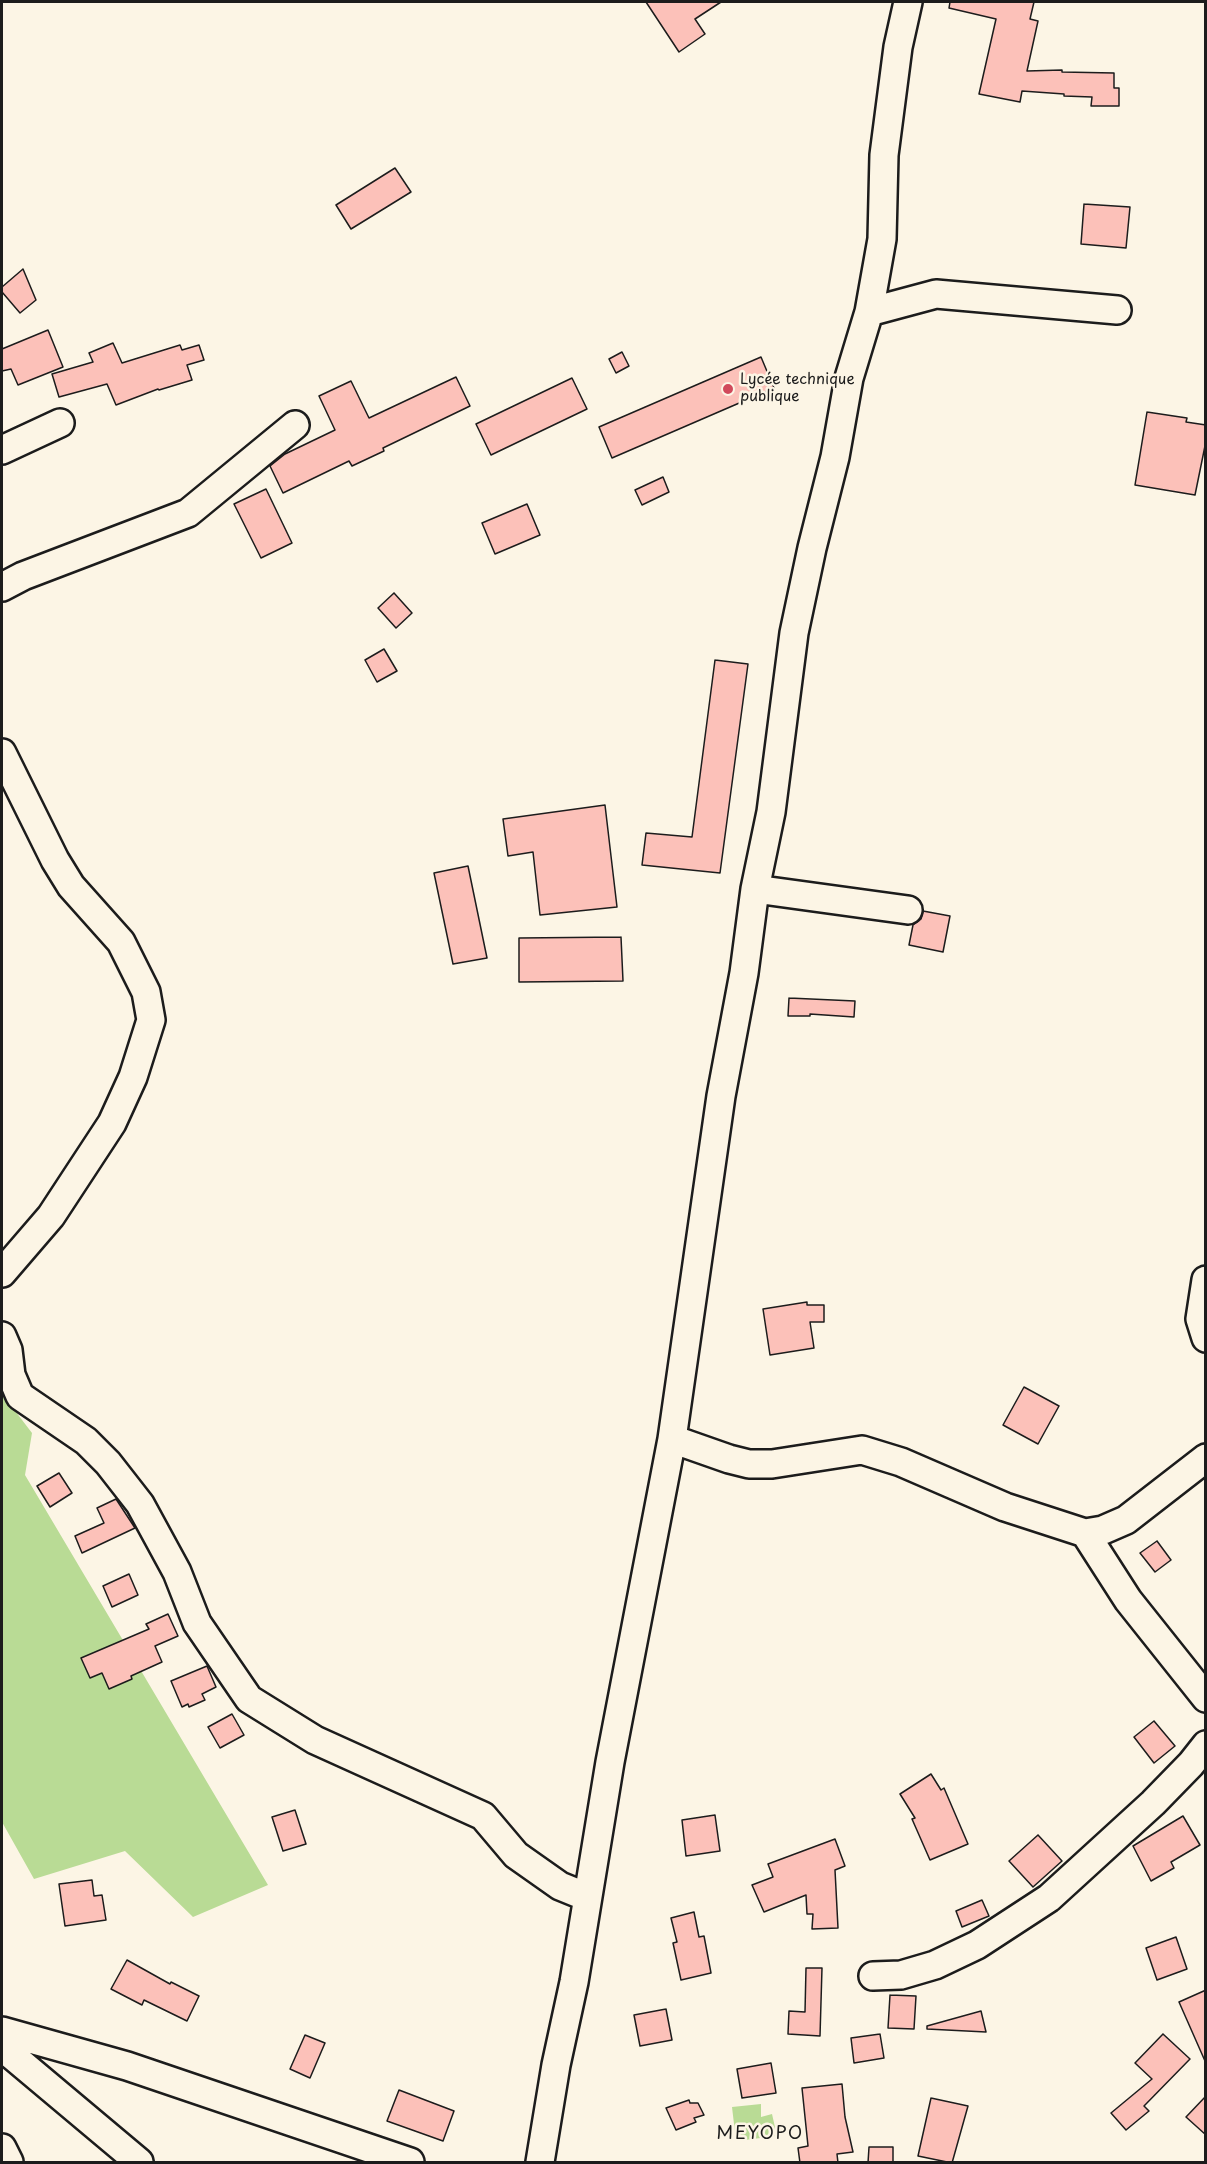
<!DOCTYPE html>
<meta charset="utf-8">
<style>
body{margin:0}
#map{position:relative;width:1207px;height:2164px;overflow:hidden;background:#fcf5e5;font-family:"Playpen Sans",sans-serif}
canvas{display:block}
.frame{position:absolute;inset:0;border:3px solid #1c1c1c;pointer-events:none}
</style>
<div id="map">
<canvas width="1207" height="2164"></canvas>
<div class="frame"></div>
</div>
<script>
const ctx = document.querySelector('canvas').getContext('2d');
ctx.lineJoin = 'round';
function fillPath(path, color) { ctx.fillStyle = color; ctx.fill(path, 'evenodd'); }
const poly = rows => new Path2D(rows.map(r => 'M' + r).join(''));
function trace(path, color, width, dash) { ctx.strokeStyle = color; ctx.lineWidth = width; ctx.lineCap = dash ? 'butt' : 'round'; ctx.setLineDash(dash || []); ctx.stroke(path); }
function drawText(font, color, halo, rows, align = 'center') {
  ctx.font = font + ' "Playpen Sans",sans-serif'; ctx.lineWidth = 5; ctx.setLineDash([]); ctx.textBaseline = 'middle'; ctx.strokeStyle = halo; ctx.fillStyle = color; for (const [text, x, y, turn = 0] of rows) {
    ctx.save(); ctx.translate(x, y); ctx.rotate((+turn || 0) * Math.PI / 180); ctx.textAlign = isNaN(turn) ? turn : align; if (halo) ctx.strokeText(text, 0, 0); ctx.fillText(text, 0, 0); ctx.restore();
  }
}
const green = poly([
 [2,1391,6,1399,32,1433,25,1475,268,1885,193,1917,125,1851,34,1879,2,1822],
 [761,2104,761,2117,772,2114,777,2136,736,2141,732,2107]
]);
const building = poly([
 [646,2,721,2,695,19,705,34,679,52,646,2],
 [950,2,1034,2,1030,19,1038,21,1027,71,1062,70,1062,72,1114,73,1114,88,1119,88,1119,106,1091,106,1092,97,1064,96,1064,94,1022,91,1020,102,979,94,996,19,949,8,950,2],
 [395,168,411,192,351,229,336,205,395,168],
 [1084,204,1130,207,1126,248,1081,244,1084,204],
 [23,269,36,300,20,313,2,292,2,287,23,269],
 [48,330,63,367,18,385,11,369,2,371,2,349,48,330],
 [113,343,122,363,180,345,182,350,199,345,204,360,187,365,192,380,159,390,158,389,116,405,107,384,59,397,52,374,93,362,89,353,113,343],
 [622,352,629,366,616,373,609,359,622,352],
 [761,357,774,388,612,458,599,427,761,357],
 [456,377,470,406,383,448,384,451,352,466,349,461,283,493,270,466,285,454,335,430,319,396,351,381,369,418,456,377],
 [572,378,587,409,491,455,476,424,572,378],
 [1147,412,1187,418,1186,422,1206,425,1206,441,1195,495,1135,485,1147,412],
 [663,477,669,492,642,505,635,490,663,477],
 [266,489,292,543,261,558,234,504,266,489],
 [527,504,540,535,495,554,482,523,527,504],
 [394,593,412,613,396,628,378,608,394,593],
 [384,649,397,671,377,682,365,660,384,649],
 [715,660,748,664,720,873,642,865,646,833,692,837,715,660],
 [605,805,617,907,540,915,533,852,508,856,503,819,605,805],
 [468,866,487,958,453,964,434,873,468,866],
 [923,911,950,916,943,952,909,945,913,925,921,919,923,911],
 [621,937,623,981,519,982,519,938,621,937],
 [789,998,855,1001,854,1017,810,1014,810,1016,788,1016,789,998],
 [807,1302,807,1305,824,1305,824,1322,810,1322,814,1348,770,1355,763,1309,807,1302],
 [1024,1387,1059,1406,1038,1444,1003,1425,1024,1387],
 [59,1473,72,1493,50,1507,37,1486,59,1473],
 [116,1499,135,1528,82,1553,75,1536,104,1523,97,1508,116,1499],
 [1157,1541,1171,1560,1155,1572,1140,1553,1157,1541],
 [129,1574,138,1595,112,1607,103,1586,129,1574],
 [168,1614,178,1636,155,1646,162,1662,131,1676,132,1679,109,1689,102,1673,90,1678,81,1658,149,1629,146,1624,168,1614],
 [207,1666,216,1687,202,1694,205,1700,189,1707,188,1704,182,1707,171,1681,207,1666],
 [232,1714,244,1735,220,1748,208,1727,232,1714],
 [1154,1721,1175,1746,1154,1763,1134,1737,1154,1721],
 [931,1774,941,1790,944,1788,968,1844,930,1860,912,1819,915,1818,900,1794,931,1774],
 [295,1810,306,1844,283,1851,272,1817,295,1810],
 [715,1815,720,1851,686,1856,682,1820,715,1815],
 [1183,1816,1200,1845,1171,1862,1174,1868,1151,1881,1133,1846,1183,1816],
 [1038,1835,1062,1861,1033,1887,1009,1861,1038,1835],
 [835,1839,845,1866,835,1870,838,1928,812,1929,813,1914,807,1914,806,1895,764,1912,752,1885,773,1877,768,1864,835,1839],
 [92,1880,94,1896,102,1895,106,1920,65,1926,59,1884,92,1880],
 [982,1900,989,1916,962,1927,956,1911,982,1900],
 [694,1912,699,1937,704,1936,711,1973,681,1980,673,1943,677,1942,671,1918,694,1912],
 [1176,1937,1187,1969,1157,1980,1146,1948,1176,1937],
 [127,1960,170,1984,171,1982,199,1996,187,2021,144,2000,142,2005,111,1989,127,1960],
 [806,1968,822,1968,820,2036,788,2034,789,2011,805,2012,806,1968],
 [1206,1990,1206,1992,1205,2061,1179,2002,1206,1990],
 [890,1995,916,1996,914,2029,888,2028,890,1995],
 [666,2009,672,2040,640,2046,634,2015,666,2009],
 [981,2011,986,2032,927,2029,927,2026,981,2011],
 [880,2034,884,2058,854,2063,851,2038,880,2034],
 [1163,2034,1190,2059,1144,2106,1149,2111,1126,2130,1111,2113,1152,2079,1135,2063,1163,2034],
 [305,2035,325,2043,310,2078,290,2069,305,2035],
 [771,2063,776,2093,742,2098,737,2069,771,2063],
 [842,2084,845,2117,853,2152,837,2154,838,2163,800,2163,798,2148,808,2146,802,2088,842,2084],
 [399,2090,454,2111,443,2141,387,2121,399,2090],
 [1206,2096,1206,2135,1186,2117,1206,2096],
 [931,2098,968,2106,952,2163,918,2156,931,2098],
 [689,2100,690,2103,698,2103,704,2115,694,2118,696,2122,676,2130,666,2108,689,2100],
 [869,2147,893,2147,893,2163,868,2163,869,2147]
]);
const minor = poly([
 [869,312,936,294,1117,310],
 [2,450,60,423],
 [2,587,23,576,188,513,295,425],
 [2,753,55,860,71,886,121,942,146,992,151,1020,133,1077,112,1123,51,1216,2,1273],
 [755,889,908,910],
 [1206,1280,1200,1319,1206,1338],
 [2,1336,8,1350,11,1375,20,1396,86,1441,108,1463,140,1504,177,1572,197,1623,249,1699,315,1740,483,1816,516,1855,560,1886,587,1897],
 [672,1439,729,1459,749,1464,772,1464,862,1450,901,1462,1005,1507,1085,1533,1103,1530,1126,1520,1206,1458],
 [1085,1533,1128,1600,1206,1698],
 [873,1976,901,1975,935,1965,977,1945,1049,1898,1153,1803,1191,1764,1206,1745],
 [2,2031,127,2066,410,2162],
 [2,2047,139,2162],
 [2,2148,9,2162],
 [540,2162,556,2065,574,1982,610,1762,672,1439,721,1096,744,973,755,889,771,812,794,633,812,548,835,457,849,378,869,312,882,239,884,155,898,47,908,2]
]);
const markers = [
 [728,389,6,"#d1495b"]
];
const poiNames = [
 ["Lycée technique",740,380],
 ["publique",740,397]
];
const quarterNames = [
 ["MEYOPO",760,2134]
];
fillPath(green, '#b9db95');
fillPath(building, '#fcc1b9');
trace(building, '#1c1c1c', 1.5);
trace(minor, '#1c1c1c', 32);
trace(minor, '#fcf5e5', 27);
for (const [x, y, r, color] of markers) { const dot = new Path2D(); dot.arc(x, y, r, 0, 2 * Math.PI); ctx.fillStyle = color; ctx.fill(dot); trace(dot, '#fcf5e5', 2); }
drawText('15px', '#1c1c1c', '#fcf5e5', poiNames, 'left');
ctx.letterSpacing = '1.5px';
drawText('18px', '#1c1c1c', '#fcf5e5', quarterNames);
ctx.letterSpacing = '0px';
</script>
